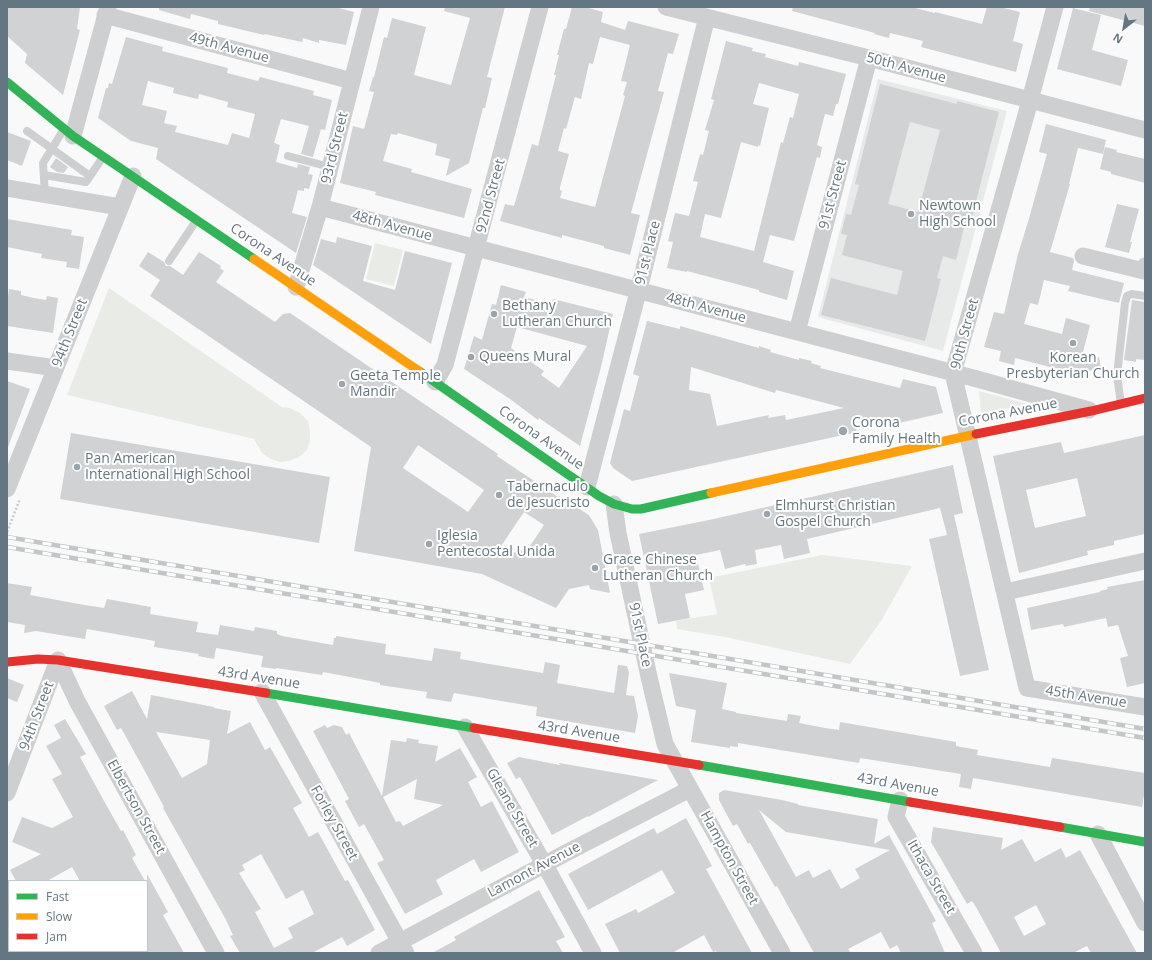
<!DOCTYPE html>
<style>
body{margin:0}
#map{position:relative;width:1152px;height:960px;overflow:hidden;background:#f9f9f9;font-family:"Open Sans",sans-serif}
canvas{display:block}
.frame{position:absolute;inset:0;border:8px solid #657683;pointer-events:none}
.legend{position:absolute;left:8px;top:880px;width:140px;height:72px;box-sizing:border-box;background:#fff;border:1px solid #c1c8cd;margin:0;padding:5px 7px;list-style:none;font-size:12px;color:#657683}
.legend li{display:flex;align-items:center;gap:8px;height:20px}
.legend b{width:20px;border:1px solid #c1c8cd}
.north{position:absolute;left:1104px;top:8px;width:40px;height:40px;-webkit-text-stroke:3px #fff;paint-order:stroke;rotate:211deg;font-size:11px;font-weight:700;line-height:16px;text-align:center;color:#657683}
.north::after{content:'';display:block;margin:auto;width:14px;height:18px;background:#657683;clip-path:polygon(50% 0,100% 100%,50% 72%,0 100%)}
</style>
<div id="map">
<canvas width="1152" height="960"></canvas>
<div class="frame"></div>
<ul class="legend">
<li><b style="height:5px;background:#30b455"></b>Fast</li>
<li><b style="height:5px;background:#ff9f0a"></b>Slow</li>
<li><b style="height:5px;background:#e5322d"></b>Jam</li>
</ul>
<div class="north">N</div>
</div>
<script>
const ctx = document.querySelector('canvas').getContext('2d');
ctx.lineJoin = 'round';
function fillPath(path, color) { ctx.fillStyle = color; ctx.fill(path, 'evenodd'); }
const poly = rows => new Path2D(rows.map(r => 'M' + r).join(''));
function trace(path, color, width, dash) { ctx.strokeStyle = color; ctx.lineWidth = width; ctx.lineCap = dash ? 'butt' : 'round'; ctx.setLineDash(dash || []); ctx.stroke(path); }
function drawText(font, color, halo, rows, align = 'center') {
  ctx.font = font + ' "Open Sans",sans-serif'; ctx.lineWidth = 4; ctx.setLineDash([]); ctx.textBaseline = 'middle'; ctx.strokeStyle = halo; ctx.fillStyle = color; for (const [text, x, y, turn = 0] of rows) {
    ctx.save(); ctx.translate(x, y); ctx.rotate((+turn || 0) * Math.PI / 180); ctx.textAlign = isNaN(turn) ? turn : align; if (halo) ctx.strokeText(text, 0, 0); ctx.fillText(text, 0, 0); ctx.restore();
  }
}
const built = poly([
 [878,79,1007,111,943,351,818,317]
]);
const green = poly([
 [375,243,403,250,394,286,366,279],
 [109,288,282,407,290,408,300,413,308,421,310,431,310,442,306,451,299,457,289,461,280,462,271,459,262,453,254,439,67,395],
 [979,391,1028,404,981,414],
 [822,555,912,566,881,621,850,664,725,637,677,629,676,621,717,614,709,578]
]);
const building = poly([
 [7,7,80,7,77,29,80,30,63,95,25,63,27,54,7,36],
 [159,7,335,7,354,12,346,45,319,40,319,43,303,38,302,42,265,34,264,35,218,24,218,21,191,14,190,19,159,10],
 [445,7,505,7,487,77,492,78,485,108,483,108,469,163,446,176,450,159,435,155,437,144,398,133,397,135,391,134,383,161,412,169,411,172,472,189,464,218,375,195,376,192,340,183,353,126,364,129,374,92,369,91,373,77,374,77,384,37,387,38,392,18,426,27,414,75,451,85,470,18,444,11],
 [572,7,585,7,603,12,601,22,625,30,628,21,679,34,673,54,668,53,658,91,664,92,631,213,640,215,630,255,604,248,604,246,562,235,562,238,500,221,505,204,514,206,532,144,538,146,556,75,554,75,559,55,557,55,564,29,566,29],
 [600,37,630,45,621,81,627,82,623,95,625,96,595,207,560,198,562,191,560,190,560,187,569,154,558,151,564,128,566,129,575,97,581,99,589,63,593,64],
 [793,7,911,7,935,13,935,12,982,24,987,7,1000,7,1020,12,1013,41,1023,44,1016,72,921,47,923,41,890,33,889,38,874,34,875,33,792,11],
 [1090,7,1145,7,1145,26,1089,11],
 [1073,8,1101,15,1092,50,1128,60,1121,86,1057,69],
 [126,37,163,47,162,51,228,68,227,73,258,81,260,77,314,91,313,95,332,100,325,130,321,129,313,157,301,154,309,126,281,119,274,143,280,145,276,162,297,168,298,164,310,167,308,174,313,175,309,189,304,188,304,191,298,190,292,213,307,217,296,253,156,159,158,148,131,141,98,118,106,88,108,88,109,83,112,84],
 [148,81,174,88,173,93,198,99,199,94,228,102,227,107,255,114,249,138,232,133,228,145,175,132,177,126,164,123,167,111,142,105],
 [726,41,753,48,752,51,766,54,765,57,798,66,799,62,846,74,838,104,836,104,833,116,825,114,817,145,822,147,820,158,817,157,794,241,770,235,763,262,794,271,787,300,759,292,759,290,687,271,687,272,667,268,673,242,668,241,675,213,689,216,698,182,693,181,700,154,703,155,709,131,705,130,714,100,711,99],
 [759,83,799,94,793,118,790,117,783,143,781,142,754,251,700,237,705,214,721,218,741,142,758,147,758,145,760,146,769,108,753,104],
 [880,84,957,104,957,101,999,112,970,225,965,224,956,260,943,256,937,278,941,279,925,341,821,315,831,278,897,295,903,271,842,255,847,235,841,234,846,214,851,215,859,185,855,184],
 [910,122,940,130,918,212,888,204],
 [1046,124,1106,140,1103,154,1078,148,1069,184,1070,184,1050,252,1073,258,1074,261,1072,270,1124,283,1119,303,1068,291,1070,286,1044,280,1038,305,1030,303,1024,324,1062,334,1066,318,1090,325,1081,360,1099,357,1101,368,1077,374,1015,358,1014,365,999,361,1001,351,984,347,994,312,1004,314,1018,254,1028,222,1047,154,1039,152],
 [7,132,31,141,22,166,7,160],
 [1105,147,1117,150,1116,152,1145,159,1145,183,1111,174,1111,172,1100,169],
 [56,158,68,167,64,173,57,172,50,167],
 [1117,204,1139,209,1130,242,1132,242,1129,253,1105,247],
 [7,219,72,230,71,235,84,237,79,269,66,267,67,262,41,258,42,254,7,247],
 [337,237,372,246,363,281,395,290,405,251,452,263,431,344,313,265,321,239,336,243],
 [148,252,164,262,166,266,170,266,183,275,199,252,221,266,220,268,224,271,216,282,275,322,283,314,290,313,498,454,497,456,558,497,559,496,589,515,598,530,610,593,590,589,589,585,569,589,556,608,482,574,354,551,371,447,150,296,160,280,139,266],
 [418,445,484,490,468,512,403,468],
 [524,512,544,525,528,549,493,558],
 [501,285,526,292,524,297,551,304,553,299,613,314,601,367,580,446,539,418,538,420,510,399,464,369,474,336,482,340,492,304,496,305],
 [517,327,587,346,559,388,541,375,544,371,511,348],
 [9,289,21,291,21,295,34,298,46,300,47,296,58,298,53,333,7,326,7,303],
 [1132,300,1145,302,1145,360,1136,359,1136,362,1124,360],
 [647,321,680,329,680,326,759,348,759,346,771,350,770,352,799,360,799,358,812,361,811,363,821,366,820,368,900,388,903,379,936,387,943,413,890,425,890,427,853,417,857,432,632,481,613,468,610,463,624,409,630,411,639,376,633,374],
 [691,367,775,393,776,390,844,408,786,420,785,415,768,418,769,415,717,426,710,394,689,390],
 [7,381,30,389,8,447,7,447],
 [71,433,330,477,319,543,60,499],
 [1145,435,1145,534,1114,541,1114,545,1087,551,1088,555,1019,573,993,456,1061,442,1064,453],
 [1077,478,1086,516,1035,528,1026,490],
 [953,465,963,513,954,515,989,670,960,676,929,539,947,535,940,508,807,539,810,553,784,559,781,545,755,550,757,564,746,566,745,564,725,569,720,550,696,555,704,590,685,594,690,618,658,624,639,534,709,520],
 [1145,580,1145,683,1127,687,1120,658,1128,656,1118,625,1108,627,1106,618,1064,627,1063,624,1031,630,1027,608,1100,592,1100,591,1108,589,1107,587],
 [7,583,32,587,30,595,79,604,104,608,107,599,151,607,150,614,198,622,196,632,218,635,220,625,254,631,255,627,277,631,277,634,282,636,333,645,334,638,336,638,336,636,386,644,385,654,432,661,434,648,461,652,460,659,543,673,545,662,560,665,557,683,614,693,618,665,627,666,629,673,626,695,634,696,638,716,635,733,536,716,537,707,454,693,451,702,426,698,427,692,380,685,380,683,355,678,323,672,322,675,276,668,276,669,261,667,263,656,228,650,216,648,214,659,198,656,199,654,154,647,155,641,87,629,85,639,36,631,24,633,25,625,7,622],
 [669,673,727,683,722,709,736,712,736,713,787,721,788,714,801,716,799,723,825,728,839,730,840,722,956,742,956,746,978,750,977,755,1050,767,1052,758,1145,773,1145,789,1142,807,973,778,971,789,959,787,961,774,860,758,859,763,738,743,738,747,730,746,730,748,691,742,696,710,676,706],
 [7,678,24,685,17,702,7,698],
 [132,691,147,719,151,695,214,707,214,708,231,711,227,734,250,722,265,750,270,747,302,803,293,808,309,837,318,832,345,881,348,880,375,930,347,946,342,937,312,953,240,953,230,936,233,935,225,918,163,808,164,807,141,764,121,728,117,730,104,706],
 [156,732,210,740,207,764,182,778],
 [261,854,286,899,303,890,314,914,288,928,293,938,274,948,255,912,261,909,239,873,245,870,242,865],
 [65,719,86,754,80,757,104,801,121,831,123,830,136,855,132,858,145,881,80,881,72,867,47,881,16,881,10,870,41,854,12,842,22,817,52,828,73,817,52,779,62,774,46,746,61,738,54,725],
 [325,725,327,728,334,725,342,727,346,735,349,733,382,796,391,740,406,742,407,738,419,740,418,743,438,746,435,762,460,748,477,777,468,782,481,807,492,801,519,852,481,872,474,859,436,880,443,894,405,914,377,863,384,860,364,824,359,827,345,801,349,799,313,731],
 [417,779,414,799,443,805,403,826,400,821,396,822,383,797],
 [519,757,560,765,559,763,658,780,588,817,588,816,552,835,520,777,516,779,507,763],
 [724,790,782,800,798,804,798,805,878,819,874,844,889,835,936,921,932,923,945,953,901,953,897,945,890,949,881,932,848,949,851,953,814,953,777,886,775,887,750,843,748,844,737,824,733,826,719,800,719,793],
 [759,810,786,832,890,850,855,869,860,878,841,889,830,869,813,878,809,870,796,877],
 [686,818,712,866,706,869,752,953,717,953,716,951,713,952,704,935,672,953,620,953,605,924,636,909,638,913,675,893,662,870,588,910,568,874,654,828,657,834],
 [933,827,1003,838,1001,850,1022,839,1035,862,1061,848,1066,858,1080,850,1137,953,1091,953,1087,946,1073,953,1001,953,976,907,972,901,967,904,931,842],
 [1036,905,1046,924,1024,936,1014,917],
 [147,874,168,912,163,915,184,953,147,953],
 [539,890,565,937,556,941,563,953,432,953,456,940,454,937]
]);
const path = poly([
 [7,532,20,499]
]);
const lane = poly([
 [27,131,90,176],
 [288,156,330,167],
 [44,175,86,182,103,157],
 [45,194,43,163,64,129],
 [169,261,196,221],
 [1121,404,1117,375,1125,303,1127,296,1132,294,1145,296]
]);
const street = poly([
 [666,7,869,58,1145,130],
 [1055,7,1026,115,953,373,1027,688,1145,707],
 [105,15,352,81],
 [73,136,108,7],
 [7,188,120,207],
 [320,207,977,379,1089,410],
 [1083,256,1144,271,1145,266],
 [296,287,320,207,371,7],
 [797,332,869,58],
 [7,361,56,368],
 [435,382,445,365,540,7],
 [587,487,642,277,707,17],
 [7,489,133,176],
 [614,504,618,533,649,677,665,744,782,953],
 [1005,592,1145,561],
 [58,660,77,701,216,953],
 [262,692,406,953],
 [465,727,551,876,593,953],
 [7,793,58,660],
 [900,800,896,817,974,953],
 [1098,834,1145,923],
 [7,921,9,925],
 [23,951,25,953],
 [379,953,564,854,690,789]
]);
const fast = poly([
 [7,82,73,136,254,259],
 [419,371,599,496,614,504,632,509,641,509,711,493],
 [266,693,474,728],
 [699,765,910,802],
 [1060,827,1145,842]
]);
const slow = poly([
 [254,259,419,371],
 [711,493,976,434]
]);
const jam = poly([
 [976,434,1091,411,1145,398],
 [7,662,38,659,58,660,266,693],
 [474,728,699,765],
 [910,802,1060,827]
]);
const rail = poly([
 [7,537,1145,729],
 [7,547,1145,738]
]);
const markers = [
 [911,214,4,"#99a4ac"],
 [494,314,4,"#99a4ac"],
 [1073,343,4,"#99a4ac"],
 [471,357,4,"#99a4ac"],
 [342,384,4,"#99a4ac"],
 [843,431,5,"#99a4ac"],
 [77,467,4,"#99a4ac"],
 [499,495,4,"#99a4ac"],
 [767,514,4,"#99a4ac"],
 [429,544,4,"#99a4ac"],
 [595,568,4,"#99a4ac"]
];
const streetNames = [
 ["49th Avenue",229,48,15],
 ["50th Avenue",906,68,15],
 ["93rd Street",335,148,-76],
 ["91st Street",833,195,-75],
 ["92nd Street",491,196,-75],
 ["48th Avenue",392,226,15],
 ["91st Place",648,253,-76],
 ["Corona Avenue",273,255,34],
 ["48th Avenue",706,308,15],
 ["94th Street",70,333,-68],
 ["90th Street",965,334,-75],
 ["Corona Avenue",1008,413,-11],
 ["Corona Avenue",541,438,35],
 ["91st Place",640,635,78],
 ["43rd Avenue",259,678,9],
 ["45th Avenue",1086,697,9],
 ["94th Street",37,716,-69],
 ["43rd Avenue",579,732,9],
 ["43rd Avenue",898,785,10],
 ["Elbertson Street",136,807,61],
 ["Gleane Street",512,808,60],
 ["Forley Street",334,823,61],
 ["Hampton Street",729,858,61],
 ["Lamont Avenue",534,870,-28],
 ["Ithaca Street",931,877,60]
];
const poiNames = [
 ["Newtown",919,206],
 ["High School",919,222],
 ["Bethany",502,306],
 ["Lutheran Church",502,322],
 ["Queens Mural",479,357],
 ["Korean",1073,358,"center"],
 ["Presbyterian Church",1073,374,"center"],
 ["Geeta Temple",350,376],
 ["Mandir",350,392],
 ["Corona",852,423],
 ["Family Health",852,439],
 ["Pan American",85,459],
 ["International High School",85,475],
 ["Tabernaculo",507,487],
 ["de Jesucristo",507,503],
 ["Elmhurst Christian",775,506],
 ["Gospel Church",775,522],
 ["Iglesia",437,536],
 ["Pentecostal Unida",437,552],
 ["Grace Chinese",603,560],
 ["Lutheran Church",603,576]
];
fillPath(built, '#e8e9e9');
fillPath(green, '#e8ebe6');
fillPath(building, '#d0d2d3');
trace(path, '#cbcccd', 2.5, [2, 2]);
trace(lane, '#cecfd0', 8);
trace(street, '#cecfd0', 17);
trace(fast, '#30b455', 9);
trace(slow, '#ff9f0a', 9);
trace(jam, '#e5322d', 9);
trace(rail, '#c3c5c6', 4.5);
trace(rail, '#fff', 3, [9]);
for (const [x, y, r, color] of markers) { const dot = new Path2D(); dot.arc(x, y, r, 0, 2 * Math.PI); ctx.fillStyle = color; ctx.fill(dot); trace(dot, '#fff', 1.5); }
drawText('14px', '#657683', '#fff', streetNames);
drawText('14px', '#657683', '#fff', poiNames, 'left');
</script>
